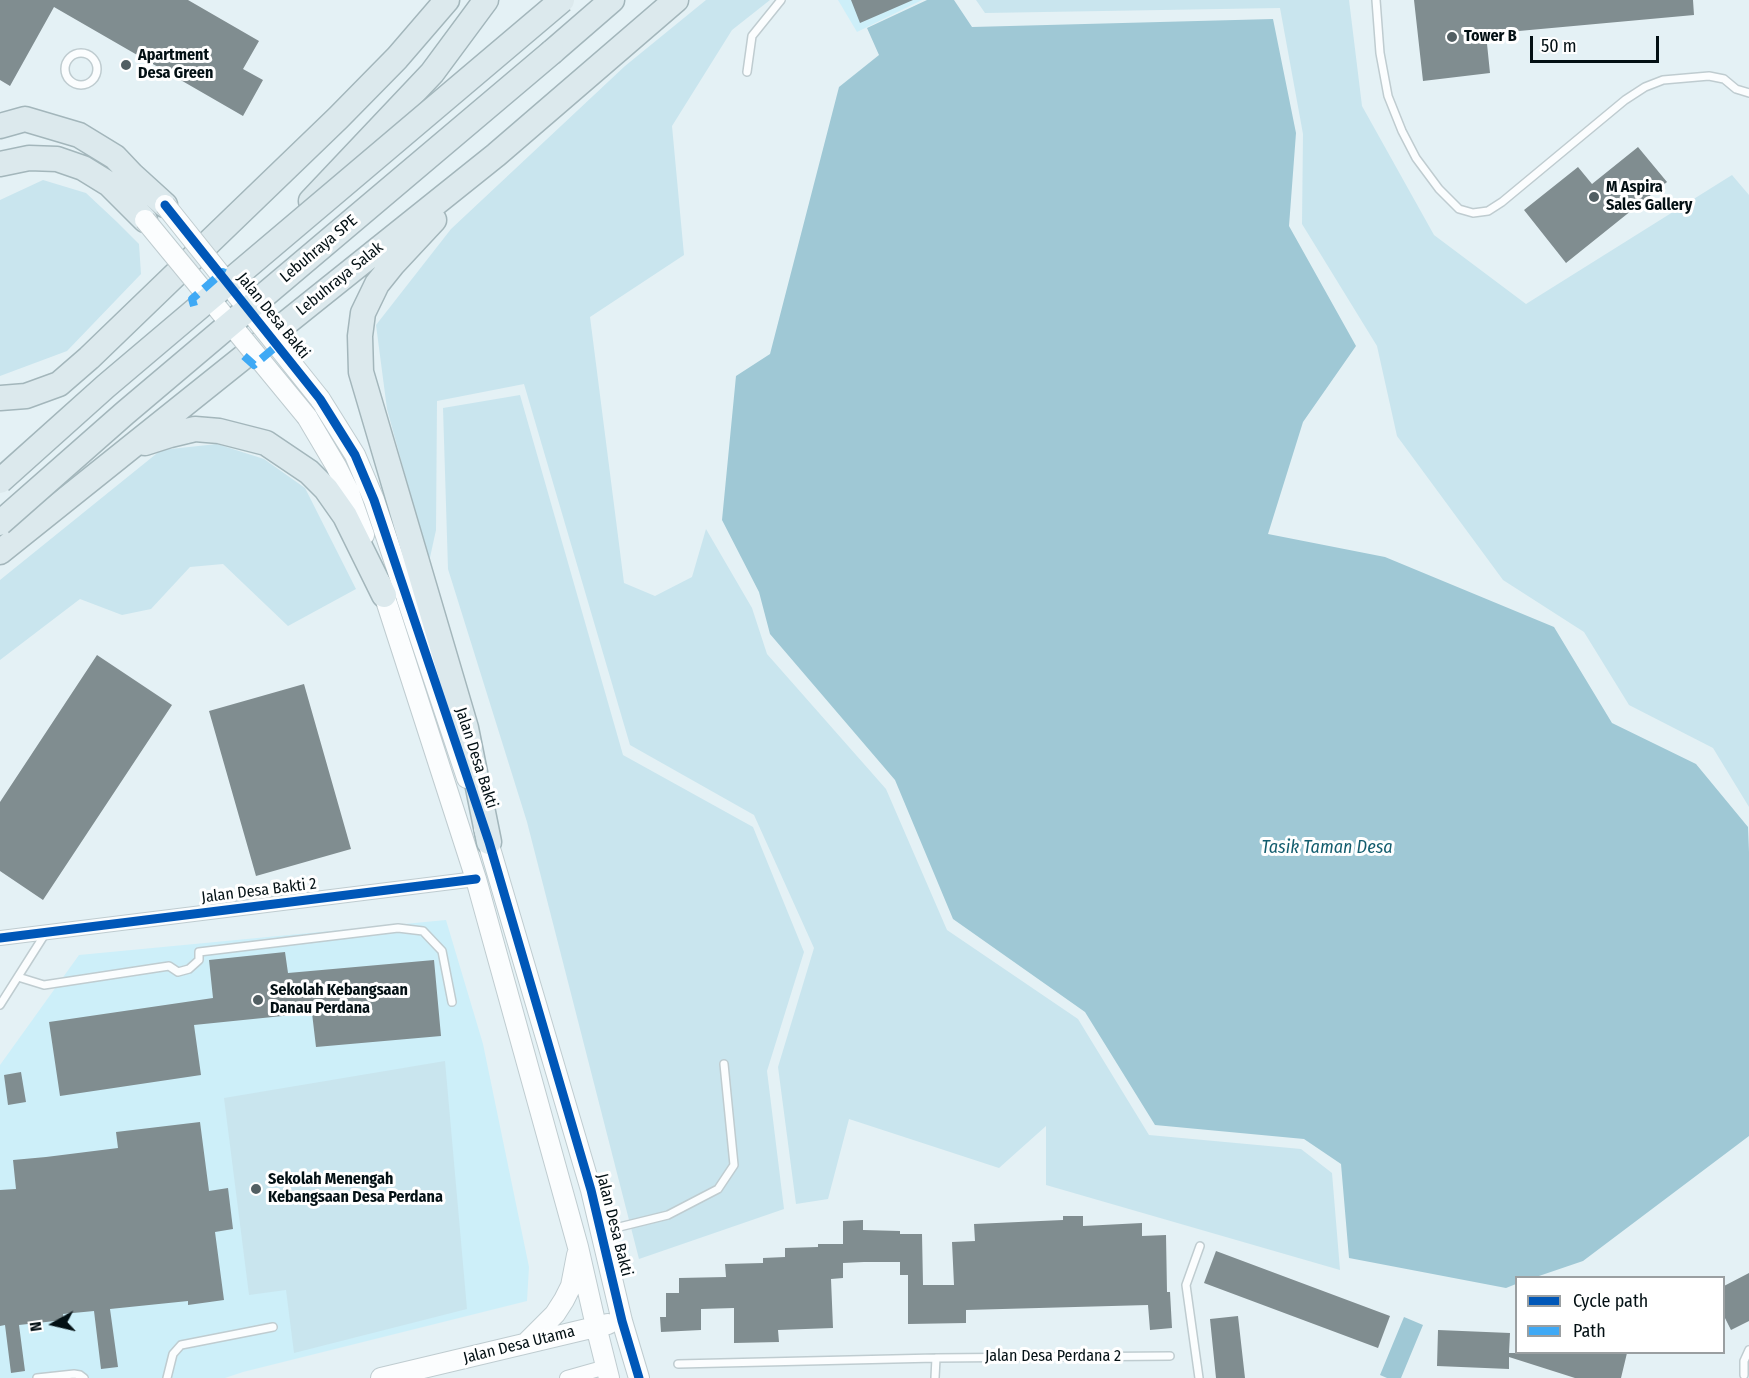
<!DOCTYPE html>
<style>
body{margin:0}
#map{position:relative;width:1749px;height:1378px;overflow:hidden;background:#e4f1f5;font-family:"Fira Sans Condensed",sans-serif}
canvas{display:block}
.legend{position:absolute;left:1515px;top:1276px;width:210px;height:78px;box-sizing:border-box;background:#fff;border:2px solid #9a9fa1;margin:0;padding:8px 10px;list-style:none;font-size:18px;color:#031014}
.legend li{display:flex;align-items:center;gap:12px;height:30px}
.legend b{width:30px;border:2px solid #9a9fa1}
.north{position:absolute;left:24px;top:1294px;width:60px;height:60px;-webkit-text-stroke:4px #fff;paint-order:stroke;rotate:262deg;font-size:16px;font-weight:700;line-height:24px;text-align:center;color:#031014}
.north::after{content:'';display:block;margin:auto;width:21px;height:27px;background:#031014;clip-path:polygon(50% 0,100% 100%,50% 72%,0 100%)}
.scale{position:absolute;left:1530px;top:36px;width:129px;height:27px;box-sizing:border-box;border:3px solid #031014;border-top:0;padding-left:8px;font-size:18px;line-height:21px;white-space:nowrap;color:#031014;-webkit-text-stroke:4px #fff;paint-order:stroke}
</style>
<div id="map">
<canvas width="1749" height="1378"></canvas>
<ul class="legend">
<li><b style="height:8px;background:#0057b8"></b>Cycle path</li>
<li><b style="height:8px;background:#3fa9f5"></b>Path</li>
</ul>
<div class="north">N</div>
<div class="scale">50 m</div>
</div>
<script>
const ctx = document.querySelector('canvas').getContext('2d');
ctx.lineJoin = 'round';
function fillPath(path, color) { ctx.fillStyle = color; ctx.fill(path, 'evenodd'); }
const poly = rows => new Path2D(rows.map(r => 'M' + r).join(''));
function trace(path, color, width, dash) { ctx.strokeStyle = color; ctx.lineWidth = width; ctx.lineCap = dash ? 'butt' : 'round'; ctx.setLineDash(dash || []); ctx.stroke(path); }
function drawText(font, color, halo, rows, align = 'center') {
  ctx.font = font + ' "Fira Sans Condensed",sans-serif'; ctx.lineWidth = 6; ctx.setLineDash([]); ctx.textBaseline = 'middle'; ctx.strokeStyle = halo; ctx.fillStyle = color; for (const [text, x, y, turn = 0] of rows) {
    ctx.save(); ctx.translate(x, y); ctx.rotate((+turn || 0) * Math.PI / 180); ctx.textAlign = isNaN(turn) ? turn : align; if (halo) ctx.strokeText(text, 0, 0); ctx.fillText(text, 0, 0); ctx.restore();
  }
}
const built = poly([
 [838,0,922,0,857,32],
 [446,920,483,1044,529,1267,527,1301,243,1372,225,1378,0,1378,0,1065,79,955]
]);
const green = poly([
 [706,0,770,0,732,30,672,126,684,255,590,317,624,583,655,596,692,577,706,529,752,608,767,654,886,789,947,930,1078,1019,1149,1135,1301,1149,1332,1173,1340,1270,1046,1185,1046,1126,999,1168,849,1119,828,1199,796,1204,778,1067,814,948,754,815,630,745,524,384,437,401,436,530,429,562,387,409,376,325,451,229,625,66],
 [976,0,1349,0,1362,106,1434,235,1526,304,1732,175,1749,195,1749,807,1713,748,1629,705,1584,632,1503,580,1397,436,1377,346,1302,224,1303,134,1280,8,985,13],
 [43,180,86,193,117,222,139,244,141,274,67,351,0,376,0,200],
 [520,395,623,755,753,827,804,952,767,1071,784,1209,639,1259,527,822,448,569,443,408],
 [217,444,264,459,305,488,356,589,288,626,223,564,190,567,151,609,122,615,80,599,0,660,0,580,161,450],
 [445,1061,467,1309,294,1353,286,1290,249,1295,224,1098]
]);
const water = poly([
 [927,0,954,0,972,27,1273,19,1296,133,1289,226,1356,346,1303,422,1268,534,1385,557,1554,627,1612,723,1696,764,1748,827,1749,852,1749,1136,1583,1261,1536,1277,1516,1278,1516,1284,1506,1288,1349,1258,1341,1164,1304,1139,1155,1125,1085,1012,953,919,895,780,770,634,759,592,722,520,736,376,770,354,839,87,879,55,867,28],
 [1404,1317,1423,1325,1401,1378,1387,1378,1380,1375]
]);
const building = poly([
 [0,0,188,0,259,41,243,69,263,80,243,116,54,7,10,86,0,80],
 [851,0,913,0,860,23],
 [1414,0,1693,0,1694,15,1486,34,1490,73,1423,81],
 [1638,147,1667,182,1566,263,1524,210,1578,167,1592,184],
 [97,655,172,705,43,900,0,871,0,802],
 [304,684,351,849,256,876,209,711],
 [285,952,288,973,434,960,441,1036,316,1047,312,1013,194,1025,201,1075,60,1096,49,1022,213,998,209,960],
 [21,1072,26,1102,8,1105,4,1075],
 [200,1122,209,1191,228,1188,233,1229,215,1232,224,1300,188,1305,188,1301,110,1309,118,1367,101,1369,94,1311,63,1314,64,1320,19,1325,25,1371,11,1373,5,1325,0,1326,0,1190,16,1189,13,1160,46,1157,118,1148,116,1132],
 [1063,1216,1083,1216,1083,1226,1142,1223,1142,1236,1166,1235,1167,1292,1170,1292,1172,1328,1150,1330,1148,1305,966,1310,966,1323,908,1324,908,1275,900,1275,900,1262,864,1262,843,1263,843,1278,831,1279,833,1328,778,1330,779,1342,734,1343,734,1308,701,1309,701,1330,661,1332,660,1317,666,1317,666,1293,679,1293,679,1278,726,1277,725,1264,763,1263,763,1258,785,1257,785,1248,818,1247,818,1244,843,1244,843,1221,863,1220,863,1230,900,1231,900,1234,922,1234,923,1285,954,1285,952,1242,975,1241,974,1224,1063,1220],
 [1216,1251,1390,1316,1378,1348,1204,1283],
 [1749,1273,1749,1321,1731,1330,1724,1316,1724,1286],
 [1238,1316,1245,1378,1216,1378,1210,1319],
 [1438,1330,1510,1333,1509,1353,1627,1353,1621,1378,1575,1378,1509,1357,1509,1369,1437,1366]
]);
const lane = poly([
 [1376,0,1380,53,1388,96,1402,131,1416,158,1439,189,1459,209,1473,213,1488,211,1502,202,1625,100,1645,87,1663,80,1709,76,1724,79,1736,89,1749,93],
 '65 69a16 16 0 1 1 32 0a16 16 0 1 1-32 0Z',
 [747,72,752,36,781,0],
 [18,977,44,985,169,966,178,972,189,969,199,960,199,952,398,928,423,931,442,951,452,1002],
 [0,1005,45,934],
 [603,1231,668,1215,718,1189,734,1165,724,1064],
 [678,1364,936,1358,1170,1356],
 [1744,1375,1744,1361,1749,1350],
 [37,1378,74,1374,80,1375,84,1378],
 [167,1378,173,1354,181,1345,273,1327],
 [935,1378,936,1358],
 [1199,1378,1186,1285,1200,1246]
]);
const street = poly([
 [0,938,476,879],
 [567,1378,606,1367]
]);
const secondary = poly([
 [320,399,355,455,374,500,467,778],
 [307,417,336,466,349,492,364,535],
 [380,582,476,879,578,1247,596,1326,609,1378],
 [484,828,591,1190,622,1321,639,1378],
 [527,1342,555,1314,564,1300,571,1286,577,1255],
 [381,1378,608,1324]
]);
const highway = poly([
 [552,52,612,0],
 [0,126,25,119,79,135,115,157,132,175,165,205],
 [0,164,29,158,57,159,83,168,109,184,145,220],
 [311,201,432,73,486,0],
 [434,220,393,264,377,284,363,313,360,336,361,372,466,728,489,842],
 [0,398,26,396,59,384,89,358,338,118,397,58,447,0],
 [145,443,170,435,195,429,219,431,266,443,309,472,326,489,345,516,384,595],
 [0,552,496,155,676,0]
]);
const secondaryBridge = poly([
 [165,205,320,399],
 [145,220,307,417]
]);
const highwayBridge = poly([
 [0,481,106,386,562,0],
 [0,523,125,413,552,52]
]);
const quiet = poly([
 [194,306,192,299,223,272,225,273],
 [244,356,254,365,280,343]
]);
const cycleway = poly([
 [165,205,320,399,355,455,374,500,489,842,591,1190,622,1321,639,1378],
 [0,938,476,879]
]);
const markers = [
 [1452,37,6,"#525f63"],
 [126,65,6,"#525f63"],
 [1594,197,6,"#525f63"],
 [258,1000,6,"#525f63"],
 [256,1189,6,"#525f63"]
];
const poiNames = [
 ["Tower B",1464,37],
 ["Apartment",138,56],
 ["Desa Green",138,74],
 ["M Aspira",1606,188],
 ["Sales Gallery",1606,206],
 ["Sekolah Kebangsaan",270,991],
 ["Danau Perdana",270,1009],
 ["Sekolah Menengah",268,1180],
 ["Kebangsaan Desa Perdana",268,1198]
];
const streetNames = [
 ["Lebuhraya SPE",319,249,-40],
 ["Lebuhraya Salak",340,279,-39],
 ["Jalan Desa Bakti",273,316,51],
 ["Jalan Desa Bakti",476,758,72],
 ["Jalan Desa Bakti 2",259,891,-7],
 ["Jalan Desa Bakti",614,1225,76],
 ["Jalan Desa Utama",519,1345,-14],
 ["Jalan Desa Perdana 2",1053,1357]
];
const waterNames = [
 ["Tasik Taman Desa",1327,848]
];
fillPath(built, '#cdeff9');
fillPath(green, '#c9e5ee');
fillPath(water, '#9fc8d5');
fillPath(building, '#808d90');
trace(lane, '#bfccd0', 10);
trace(street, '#bfccd0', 16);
trace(secondary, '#bfccd0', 22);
trace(highway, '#a3b6bb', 27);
trace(lane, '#fbfdfe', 7);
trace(street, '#fbfdfe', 14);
trace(secondary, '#fbfdfe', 20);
trace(highway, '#dce9ed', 24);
trace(secondaryBridge, '#bfccd0', 22, []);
trace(highwayBridge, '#a3b6bb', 27, []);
trace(secondaryBridge, '#fbfdfe', 20);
trace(highwayBridge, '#dce9ed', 24);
trace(quiet, '#3fa9f5', 8, [15, 8]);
trace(cycleway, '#0057b8', 9);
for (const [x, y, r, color] of markers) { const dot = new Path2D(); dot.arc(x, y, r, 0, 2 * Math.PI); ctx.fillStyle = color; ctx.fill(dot); trace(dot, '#fff', 2); }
drawText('bold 16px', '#031014', '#fff', poiNames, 'left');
drawText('16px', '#031014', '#fff', streetNames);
drawText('italic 18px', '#135d6e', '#fff', waterNames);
</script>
